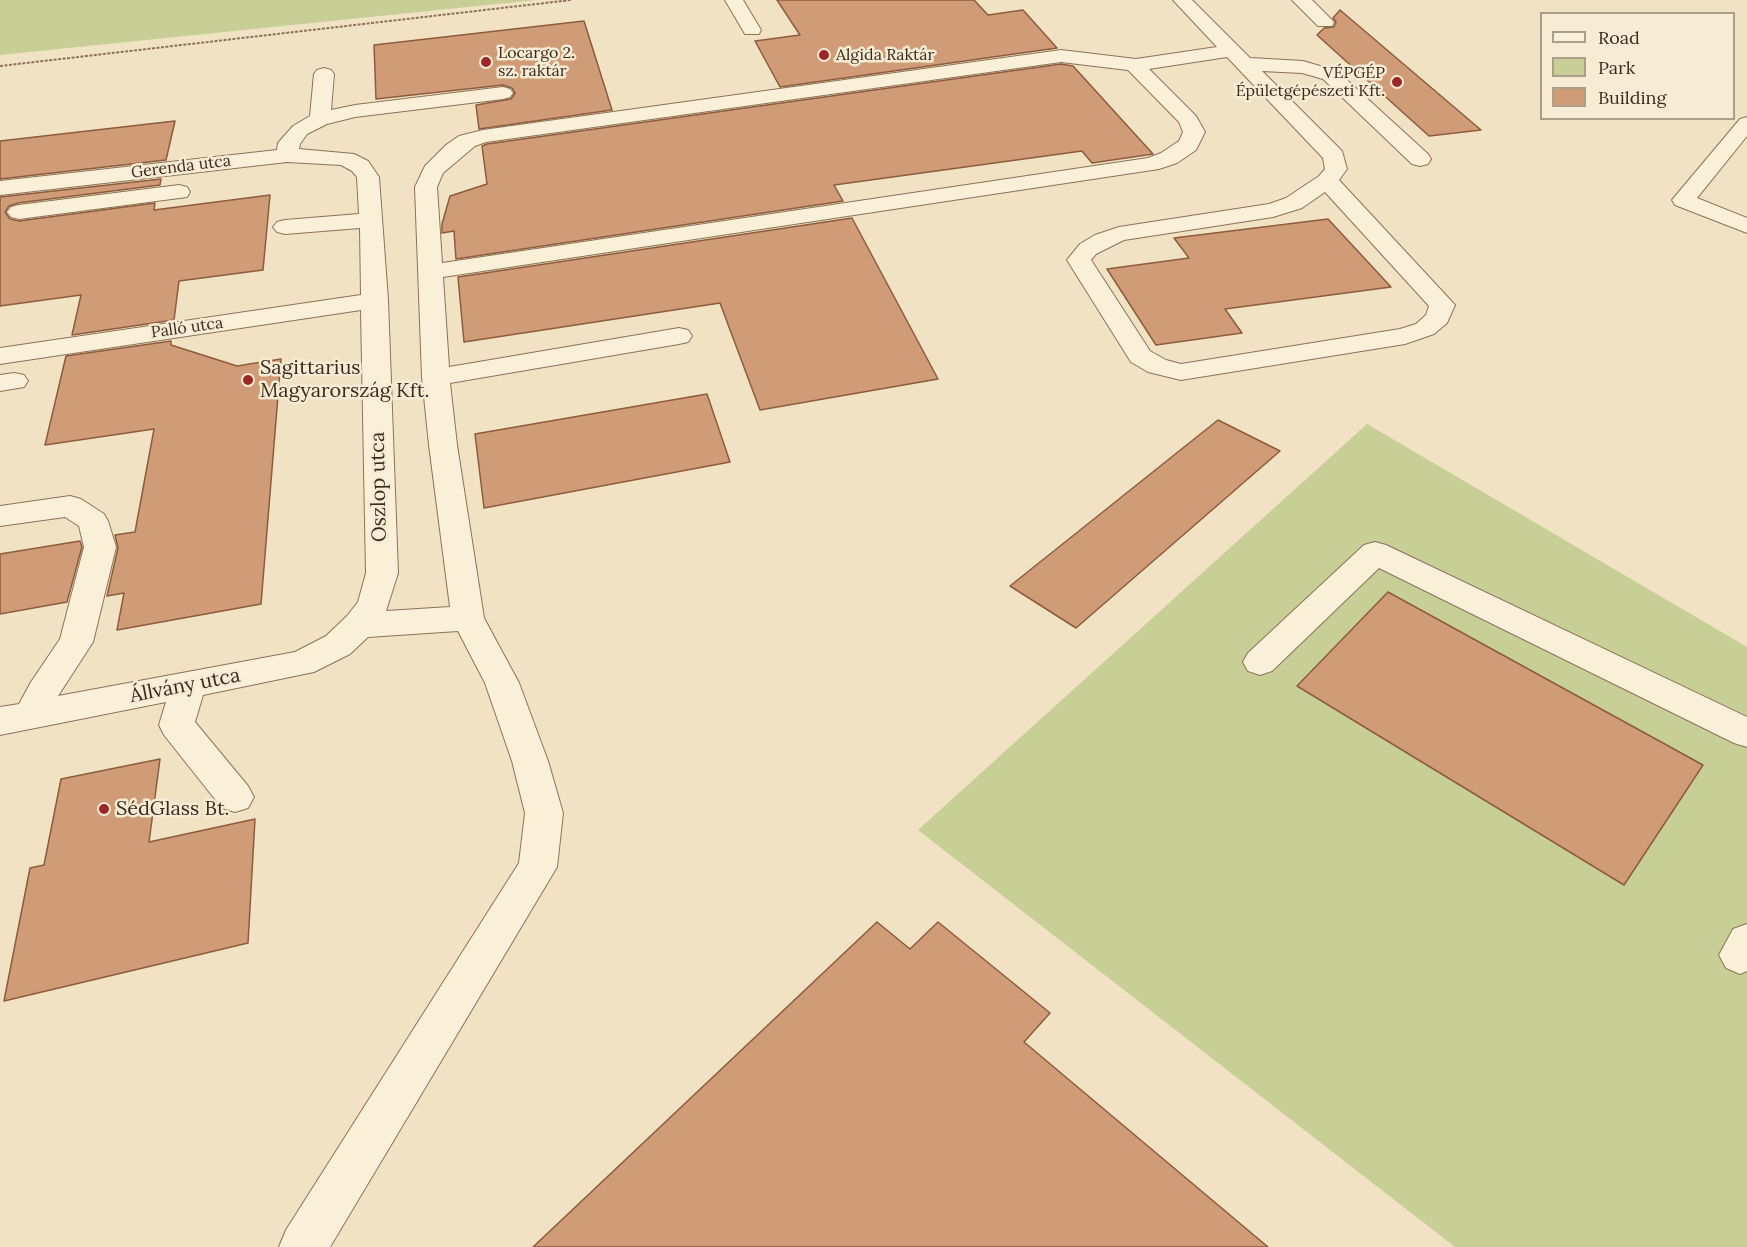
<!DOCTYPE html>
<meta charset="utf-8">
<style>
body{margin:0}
#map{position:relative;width:1747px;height:1247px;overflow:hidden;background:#f0e2c3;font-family:Lora,serif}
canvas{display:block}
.legend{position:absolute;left:1540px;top:12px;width:195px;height:108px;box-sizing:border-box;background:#f7ecd3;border:2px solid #ab9f8b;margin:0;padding:8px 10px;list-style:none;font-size:18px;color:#3a2b1e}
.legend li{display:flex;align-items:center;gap:12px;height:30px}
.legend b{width:30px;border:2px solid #ab9f8b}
</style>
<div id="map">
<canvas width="1747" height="1247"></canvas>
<ul class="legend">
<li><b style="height:8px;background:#faf0d7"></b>Road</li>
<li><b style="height:16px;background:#c8cf96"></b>Park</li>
<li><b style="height:16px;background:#d09c77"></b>Building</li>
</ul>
</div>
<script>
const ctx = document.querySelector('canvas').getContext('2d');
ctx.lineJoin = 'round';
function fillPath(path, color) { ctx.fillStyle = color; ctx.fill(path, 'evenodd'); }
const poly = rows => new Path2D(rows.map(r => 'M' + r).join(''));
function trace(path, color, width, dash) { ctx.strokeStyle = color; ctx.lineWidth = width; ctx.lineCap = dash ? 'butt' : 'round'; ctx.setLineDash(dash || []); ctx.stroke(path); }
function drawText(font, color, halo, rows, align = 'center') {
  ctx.font = font + ' Lora,serif'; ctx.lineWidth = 5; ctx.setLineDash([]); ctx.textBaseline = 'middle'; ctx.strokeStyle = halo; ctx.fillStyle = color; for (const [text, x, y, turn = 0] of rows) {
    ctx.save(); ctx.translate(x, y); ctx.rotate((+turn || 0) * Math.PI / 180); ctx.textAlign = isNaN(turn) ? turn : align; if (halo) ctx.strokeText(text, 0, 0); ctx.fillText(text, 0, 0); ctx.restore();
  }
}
const green = poly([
 [0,0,536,0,0,55],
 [1367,424,1747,647,1747,1247,1455,1247,918,830]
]);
const building = poly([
 [777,0,974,0,988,15,1023,10,1057,48,780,87,755,41,800,35,777,0],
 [1340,10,1481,130,1429,136,1317,35,1324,28,1334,27,1336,22,1333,18,1340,10],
 [584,21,612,110,479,129,476,105,511,99,515,93,512,88,503,85,376,99,374,45,584,21],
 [1061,64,1073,66,1153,154,1092,163,1082,151,834,185,843,201,456,259,454,231,442,233,442,224,450,196,487,184,482,146,487,144,1061,64],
 [175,121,166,160,0,179,0,141,175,121],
 [161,179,160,185,18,203,9,206,5,212,10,219,19,221,155,203,154,210,270,195,263,270,179,281,174,320,72,335,81,295,0,306,0,197,161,179],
 [852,218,938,379,760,410,720,303,464,342,458,277,852,218],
 [1328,219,1391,287,1225,309,1242,333,1156,345,1107,269,1189,258,1174,238,1328,219],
 [171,341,171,345,237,366,281,359,261,604,117,630,124,593,107,596,118,548,115,535,135,532,154,429,45,445,66,356,171,341],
 [707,394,730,462,484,508,475,434,707,394],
 [1218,420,1280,451,1076,628,1010,586,1218,420],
 [80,541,82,547,67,602,0,614,0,554,80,541],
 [1388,592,1703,765,1624,885,1297,686,1388,592],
 [160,759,149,842,255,819,248,943,4,1001,30,868,44,865,61,779,160,759],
 [877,922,910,949,938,922,1050,1013,1024,1042,1268,1247,533,1247,877,922]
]);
const path = poly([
 [0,66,571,0]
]);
const minor = poly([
 [725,0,743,0,761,30,759,34,745,34,725,0],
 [1173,0,1192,0,1250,58,1303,61,1337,71,1428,154,1431,159,1428,164,1420,166,1412,164,1323,79,1302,73,1262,71,1342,151,1347,169,1339,180,1455,305,1447,323,1434,334,1405,344,1181,380,1148,372,1131,362,1067,260,1080,244,1095,235,1119,227,1269,204,1286,198,1319,176,1325,169,1323,158,1227,57,1149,69,1196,116,1205,132,1196,150,1177,163,1159,169,443,277,449,367,679,328,688,330,692,336,688,342,679,344,450,383,457,445,484,618,519,683,548,761,563,813,557,867,330,1247,279,1247,286,1230,519,863,525,813,512,761,485,683,458,631,368,637,350,654,314,672,203,695,195,722,248,786,254,797,248,808,235,812,222,808,164,735,159,725,166,702,0,735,0,707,19,704,31,682,60,639,84,547,79,526,65,517,0,526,0,506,70,496,81,499,104,514,108,521,116,547,93,642,58,696,295,652,326,636,347,616,358,602,366,573,361,310,0,364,0,348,361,295,360,228,285,234,277,232,273,227,277,222,285,220,359,214,357,177,352,171,341,165,287,162,0,195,0,181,277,150,278,143,293,126,310,116,314,74,317,70,324,68,331,70,334,74,331,110,355,105,503,87,510,89,513,93,510,97,503,99,355,117,327,124,307,134,300,144,299,149,354,154,368,161,379,177,388,300,398,573,386,611,450,607,429,445,422,377,415,187,425,166,446,145,459,136,483,130,1061,50,1136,59,1217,47,1173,0],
 [1061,62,1128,70,1179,122,1183,132,1179,141,1161,153,1148,158,442,263,437,187,443,173,475,146,486,142,1061,62],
 [1325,192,1429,306,1426,315,1416,324,1400,329,1181,364,1166,360,1150,351,1091,260,1096,254,1124,240,1273,217,1302,208,1325,192],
 [1292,0,1312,0,1334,22,1332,26,1318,26,1292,0],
 [1747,117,1747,136,1697,198,1747,218,1747,233,1675,205,1672,200,1740,119,1747,117],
 [179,185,187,187,190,192,187,197,19,219,11,217,7,212,11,207,19,205,179,185],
 [14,373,24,375,28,381,24,387,0,391,0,375,14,373],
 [1375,542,1386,545,1747,717,1747,747,1734,743,1379,568,1272,671,1260,675,1248,671,1243,662,1248,653,1364,545,1375,542],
 [1747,924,1747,971,1740,974,1726,968,1719,955,1733,929,1747,924]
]);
const markers = [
 [824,55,6,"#9d2627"],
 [486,62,6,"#9d2627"],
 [1397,82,6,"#9d2627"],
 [248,380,6,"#9d2627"],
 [104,809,6,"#9d2627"]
];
const farPoinames = [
 ["Locargo 2.",498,53],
 ["sz. raktár",498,71],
 ["Algida Raktár",836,55],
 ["VÉPGÉP",1385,73,"right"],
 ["Épületgépészeti Kft.",1385,91,"right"]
];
const farStreetnames = [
 ["Gerenda utca",181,167,-7],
 ["Palló utca",187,328,-8]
];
const poiNames = [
 ["Sagittarius",260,368],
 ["Magyarország Kft.",260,391],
 ["SédGlass Bt.",116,809]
];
const streetNames = [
 ["Oszlop utca",379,487,-91],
 ["Állvány utca",185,686,-11]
];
fillPath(green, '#c8cf96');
fillPath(building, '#d09c77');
trace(building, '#8c5c3d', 1.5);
trace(minor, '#8b7359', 2);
trace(path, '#8b7359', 2, [3, 1.5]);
fillPath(minor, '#faf0d7');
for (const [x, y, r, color] of markers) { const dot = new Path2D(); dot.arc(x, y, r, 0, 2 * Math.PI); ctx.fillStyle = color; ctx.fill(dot); trace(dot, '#f7ecd3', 2); }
drawText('16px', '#3a2b1e', '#f7ecd3', farPoinames, 'left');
drawText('16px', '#3a2b1e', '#f7ecd3', farStreetnames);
drawText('20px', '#3a2b1e', '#f7ecd3', poiNames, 'left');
drawText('20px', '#3a2b1e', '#f7ecd3', streetNames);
</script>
